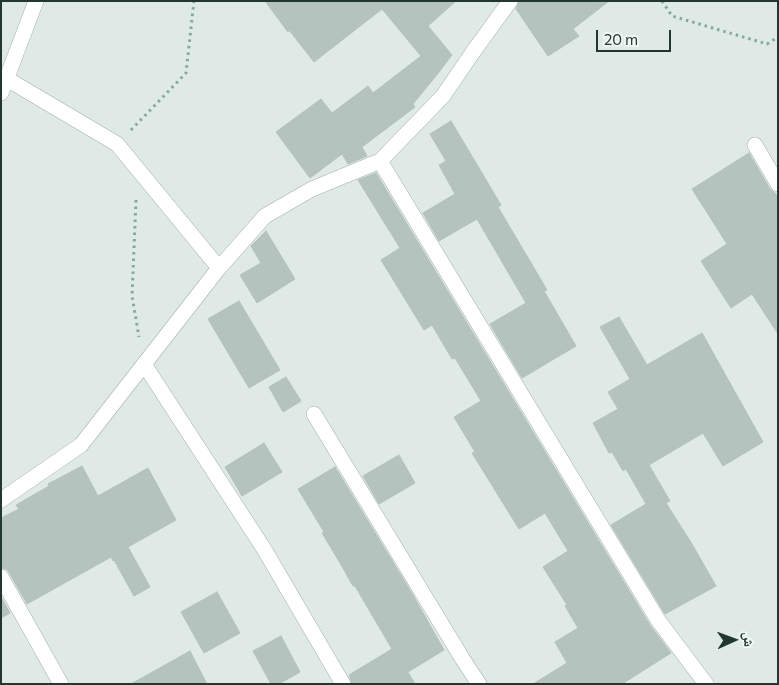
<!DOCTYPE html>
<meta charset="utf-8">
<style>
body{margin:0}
#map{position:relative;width:779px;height:685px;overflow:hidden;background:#dfe9e5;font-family:Commissioner,"Noto Naskh Arabic",sans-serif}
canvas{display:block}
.frame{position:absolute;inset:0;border:2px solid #223732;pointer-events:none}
.north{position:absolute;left:709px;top:615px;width:50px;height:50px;-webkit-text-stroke:4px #eff6f3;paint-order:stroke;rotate:88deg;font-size:14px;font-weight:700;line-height:20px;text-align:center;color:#223732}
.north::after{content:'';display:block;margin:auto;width:18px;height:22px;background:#223732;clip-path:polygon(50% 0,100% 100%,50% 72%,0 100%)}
.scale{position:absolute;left:596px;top:30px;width:75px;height:22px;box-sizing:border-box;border:2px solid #223732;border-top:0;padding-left:6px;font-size:15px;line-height:18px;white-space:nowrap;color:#223732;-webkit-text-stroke:4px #eff6f3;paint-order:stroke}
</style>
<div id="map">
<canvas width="779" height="685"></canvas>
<div class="frame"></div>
<div class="north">ش</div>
<div class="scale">20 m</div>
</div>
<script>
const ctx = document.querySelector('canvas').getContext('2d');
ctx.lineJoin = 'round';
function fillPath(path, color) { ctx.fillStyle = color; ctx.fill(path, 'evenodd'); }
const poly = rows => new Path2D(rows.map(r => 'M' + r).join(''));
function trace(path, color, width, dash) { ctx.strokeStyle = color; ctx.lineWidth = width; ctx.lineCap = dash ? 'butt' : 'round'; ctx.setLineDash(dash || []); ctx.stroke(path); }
const building = poly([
 [265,1,456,1,428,26,452,55,436,76,413,104,415,107,362,147,367,156,348,164,342,154,310,178,276,132,321,99,332,113,368,86,373,93,421,56,382,9,314,62,289,30,288,32,265,1],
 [519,1,609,1,573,29,579,36,548,56,516,9,519,1],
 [451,121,501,205,498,207,547,290,544,291,576,346,522,378,490,324,526,303,477,219,439,241,423,213,455,194,439,165,446,161,430,134,451,121],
 [749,153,770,189,775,193,778,197,778,334,752,294,731,308,701,261,727,244,692,189,749,153],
 [376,173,650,625,671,653,622,684,533,684,567,663,555,642,578,628,565,606,567,605,543,567,568,551,545,513,519,529,472,453,475,452,454,417,481,401,455,358,452,359,432,325,424,330,381,260,400,248,358,180,376,173],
 [266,231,295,279,257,303,240,275,261,263,251,246,266,231],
 [239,301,280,370,249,388,208,319,239,301],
 [619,317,647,365,702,333,763,442,723,466,703,433,649,465,670,501,666,503,692,544,716,586,665,614,611,525,646,504,626,469,623,471,612,452,609,453,593,423,618,409,608,392,630,379,600,327,619,317],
 [286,377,301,401,283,412,269,387,286,377],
 [264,443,282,472,242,496,225,467,264,443],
 [399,455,415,483,379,504,363,476,399,455],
 [82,466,98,496,148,468,176,520,128,547,150,587,134,596,114,560,113,561,111,557,27,604,9,572,6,569,1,568,1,518,19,509,16,505,49,486,48,484,82,466],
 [335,467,413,595,444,650,408,672,415,684,352,684,349,675,392,649,355,586,353,586,340,563,322,533,324,532,298,489,335,467],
 [217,592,240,633,204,653,181,612,217,592],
 [1,597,10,613,1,618,1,597],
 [281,636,300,672,279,684,271,684,253,651,281,636],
 [190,651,207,684,131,684,190,651]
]);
const path = poly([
 [662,1,672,16,767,44,778,37],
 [131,130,186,73,194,1],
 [136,200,132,296,139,337]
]);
const minor = poly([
 [7,79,117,144,219,268],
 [755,145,778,184],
 [380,161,658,620,706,684],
 [144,364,264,549,343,684],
 [314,414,462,658,479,684],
 [1,500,81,445,219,268,265,216,312,189,380,161,443,96,473,52,510,1],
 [1,577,61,684]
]);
const tertiary = poly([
 [1,93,36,1]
]);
fillPath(building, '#b5c3be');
trace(building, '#b3c1bc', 1);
trace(minor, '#a3b0ac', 16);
trace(tertiary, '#a3b0ac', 16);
trace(path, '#83a99e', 3, [2.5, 4]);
trace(minor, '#fff', 15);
trace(tertiary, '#fff', 15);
</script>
